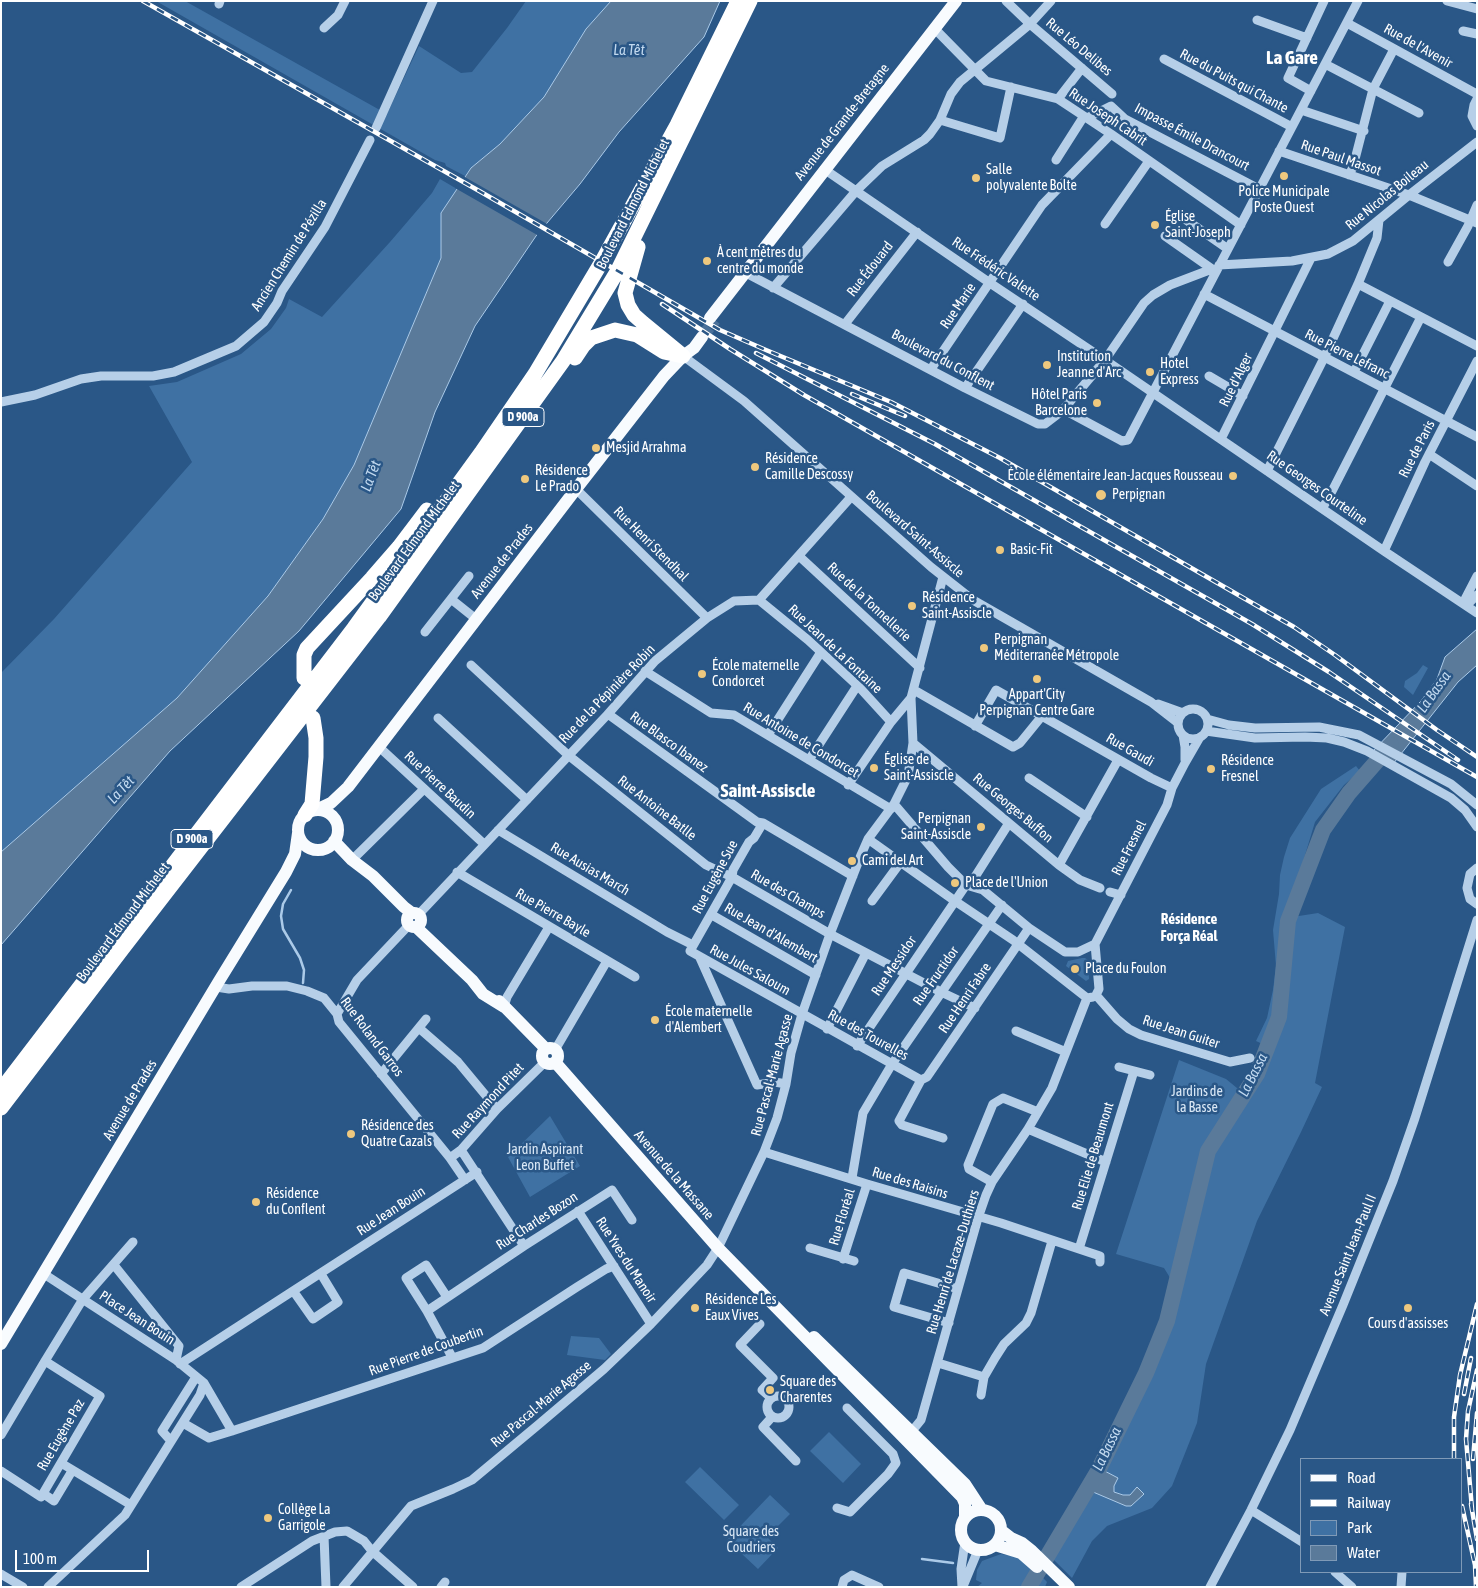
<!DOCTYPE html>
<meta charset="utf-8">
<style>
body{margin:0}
#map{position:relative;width:1478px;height:1588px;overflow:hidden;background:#2a5787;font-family:"Asap Condensed",sans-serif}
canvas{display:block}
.frame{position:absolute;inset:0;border:2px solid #fff;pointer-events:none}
.legend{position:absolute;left:1300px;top:1458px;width:162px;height:115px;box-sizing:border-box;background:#2a5787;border:1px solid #7f9ab7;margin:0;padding:6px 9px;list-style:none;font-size:15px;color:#fff}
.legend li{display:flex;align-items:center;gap:10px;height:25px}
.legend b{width:25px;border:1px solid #7f9ab7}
.scale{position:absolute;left:15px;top:1550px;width:134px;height:22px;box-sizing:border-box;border:2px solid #fff;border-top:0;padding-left:6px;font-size:15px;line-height:18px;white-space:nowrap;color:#fff;-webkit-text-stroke:4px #2a5787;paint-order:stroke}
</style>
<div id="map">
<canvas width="1478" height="1588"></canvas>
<div class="frame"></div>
<ul class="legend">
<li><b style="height:6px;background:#f8fbfe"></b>Road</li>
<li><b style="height:6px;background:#fff"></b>Railway</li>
<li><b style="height:14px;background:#3f71a3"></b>Park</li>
<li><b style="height:14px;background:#5a7a9a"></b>Water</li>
</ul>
<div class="scale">100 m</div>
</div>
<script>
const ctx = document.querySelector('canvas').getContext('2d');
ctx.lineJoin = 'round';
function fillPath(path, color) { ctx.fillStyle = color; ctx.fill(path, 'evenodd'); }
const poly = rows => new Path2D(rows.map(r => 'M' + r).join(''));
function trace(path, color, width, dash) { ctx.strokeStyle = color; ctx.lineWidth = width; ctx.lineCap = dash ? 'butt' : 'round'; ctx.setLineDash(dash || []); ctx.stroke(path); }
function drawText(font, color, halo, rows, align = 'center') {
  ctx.font = font + ' "Asap Condensed",sans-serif'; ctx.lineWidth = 5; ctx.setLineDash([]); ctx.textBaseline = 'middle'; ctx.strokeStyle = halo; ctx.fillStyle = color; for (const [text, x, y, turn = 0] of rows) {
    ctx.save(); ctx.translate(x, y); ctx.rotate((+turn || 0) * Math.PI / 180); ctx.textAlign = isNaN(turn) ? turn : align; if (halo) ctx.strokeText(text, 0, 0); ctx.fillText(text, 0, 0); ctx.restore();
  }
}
const green = poly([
 [156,1,185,1,387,114,419,46,461,73,472,72,507,28,526,1,611,1,586,29,544,97,500,144,471,168,465,176,446,166,445,163,435,160],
 [440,179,457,189,441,213,441,258,354,465,323,519,268,596,177,698,1,852,1,673,54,619,192,462,149,386,177,382,241,354,271,329,286,308,289,299,322,317,390,242,432,193],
 [1423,665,1428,668,1413,695,1404,687,1405,681,1417,673],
 [1356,766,1360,771,1344,785,1315,822,1286,918,1318,913,1345,927,1315,1083,1322,1087,1301,1132,1257,1221,1206,1364,1197,1423,1172,1486,1152,1508,1107,1526,1092,1541,1072,1578,1050,1556,1087,1494,1148,1373,1169,1323,1177,1289,1164,1268,1116,1254,1179,1060,1226,1079,1237,1088,1254,1088,1271,1048,1256,1041,1267,1018,1273,990,1276,966,1273,930,1279,894,1280,875,1284,857,1290,838,1321,789],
 [1082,958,1085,958,1088,960,1089,979,1086,981,1066,966,1068,961],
 [550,1116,580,1166,530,1197,508,1157],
 [571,1336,599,1338,611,1354,605,1360,567,1355],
 [829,1432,861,1464,843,1483,810,1451],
 [700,1467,739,1505,724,1520,685,1482],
 [770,1495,790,1514,767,1537,778,1548,758,1569,727,1540],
 [1001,1554,1024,1558,1047,1582,1045,1587,977,1587,982,1583,976,1580,977,1570,982,1561]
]);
const water = poly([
 [611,1,720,1,704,37,619,132,580,184,536,236,475,326,435,412,401,509,299,631,170,751,1,945,1,852,177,698,268,596,323,519,354,465,441,258,441,213,471,168,500,144,544,97,586,29,611,1],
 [1477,629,1477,665,1458,682,1393,764,1371,753,1421,701,1437,679,1445,657,1477,629],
 [1099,1468,1118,1478,1114,1486,1114,1492,1123,1495,1130,1495,1137,1487,1144,1494,1131,1506,1126,1506,1086,1489,1099,1468]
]);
const pier = poly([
 [463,176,549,225,539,236,455,188]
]);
const stream = poly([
 [291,890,283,904,281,916,283,929,300,958,304,970,303,983],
 [922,1559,953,1563]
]);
const river = poly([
 [1029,1587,1098,1471,1146,1373,1167,1321,1208,1151,1257,1074,1279,1017,1288,921,1323,830,1349,793,1391,745]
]);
const majorTunnel = poly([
 [702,337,715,320]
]);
const minor = poly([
 [1006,1,1030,24,1112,94],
 [1447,1,1477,9],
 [219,4,220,1],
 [1257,20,1307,38],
 [1347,23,1477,94],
 [324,28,338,15,345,1],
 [934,28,986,81,1058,99,1111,134,1241,225],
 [1463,31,1477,34],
 [1164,59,1292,127],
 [1325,64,1419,113],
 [1311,91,1288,78,1324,1],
 [1058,99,1082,68],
 [1477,99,1474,105,1472,116,1477,126],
 [1301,110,1364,131],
 [1087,118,1111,106,1125,119,1259,189],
 [940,120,1000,138,1011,87],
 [376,128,433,1],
 [1279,151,1409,195,1477,223],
 [1056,160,1084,116],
 [824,169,990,283,1105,360,1384,551,1477,613],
 [1349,175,1353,167,1373,89,1394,49],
 [1182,217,1228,249],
 [1105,224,1149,161],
 [1165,236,1212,269],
 [1448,262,1468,226,1477,205],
 [1219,265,1292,261,1328,254,1353,241,1409,195,1477,142],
 [746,273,965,388,1038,424,1045,424,1062,411,1105,360,1144,303,1153,295,1170,285,1212,269,1217,270],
 [1358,284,1477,346],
 [773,288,856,191,882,166,924,140,930,134,940,120,951,94,960,82,1030,24,1051,1],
 [1204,294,1477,437],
 [845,324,917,232],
 [683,356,744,401,931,567,973,600,1151,702,1178,723],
 [931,369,1042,205,1111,134],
 [1354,372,1390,301],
 [1209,376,1243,396],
 [965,388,1023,304],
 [1,402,35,395,81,379,101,376,153,376,174,372,236,346,264,322,277,303,282,291,325,227,370,140],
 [1062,411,1070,413,1122,441,1128,440,1358,1],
 [1221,439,1311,258],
 [1429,454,1477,486],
 [1267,471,1324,358,1358,284,1377,238,1379,220],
 [576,489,707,618],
 [1322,508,1327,501,1421,317],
 [1384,551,1425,462,1477,361],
 [799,556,920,668],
 [451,599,476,619],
 [759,600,808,640,860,688,891,722],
 [1463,603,1477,576],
 [1467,605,1477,595],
 [425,632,469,576],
 [471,665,568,755,706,865,732,877,830,934,941,992,975,1008],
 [645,671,711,713,734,715,891,809],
 [914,690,1013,747,1020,743,1042,716],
 [1158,704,1183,713],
 '1178 724a15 15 0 1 1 30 0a15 15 0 1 1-30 0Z',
 [608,714,757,822,763,823,853,876],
 [438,718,527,800],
 [1207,719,1229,725,1255,728,1319,727,1359,735,1451,784,1477,805],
 [975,726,996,690,1151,778,1172,788],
 [1206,731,1255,738,1305,737,1327,738,1344,742,1367,751,1451,798,1465,810,1477,827],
 [768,735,821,652],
 [1183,735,1185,747,1185,760],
 [913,743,1059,865,1080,880,1100,888],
 [378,746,484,844],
 [809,760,857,686],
 [1029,778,1087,817],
 [848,785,891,722,911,698],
 [894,804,948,867,966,885],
 [763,823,754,838,749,842,733,870,732,877,690,951,921,1080],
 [498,830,667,932,693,945],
 [868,839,955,901,1013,940,1087,998,1093,997],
 [352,860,424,789],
 [1059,865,1118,760],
 [1477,868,1470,874,1467,888,1470,899,1477,904],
 [457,872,635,977],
 [966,885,983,890,1029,928,1065,952,1078,952,1095,944],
 [1110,892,1121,895],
 [872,901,900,863],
 [419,914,608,714,655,661,707,618,734,601,759,600,851,497],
 [712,915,816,975],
 [700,958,757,1085,775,1082,786,1084],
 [216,987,229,989,252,986,287,986,307,991,324,998,337,1014,339,1022,450,1158,465,1180],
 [1096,995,1099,989,1095,944,1167,805,1172,788,1185,763,1200,737],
 [1096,995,1117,1019,1129,1029,1141,1035,1230,1062,1250,1058],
 [504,1007,507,997,549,927],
 [337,1014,357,980,409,925],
 [419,1028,458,1062,497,1109],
 [827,1029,866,953],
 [1016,1031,1066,1052],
 [857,1046,966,885,973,880,1009,823],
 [555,1050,607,961],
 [1119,1067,1150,1075],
 [381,1074,426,1019],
 [921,1080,927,1077,1029,928],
 [921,1080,899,1121,902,1125,943,1138],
 [1028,1129,1106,1162],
 [461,1150,524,1246],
 [764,1152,867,1184,1001,1223,1100,1256,1100,1262],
 [450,1158,461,1150,497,1109,545,1062],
 [852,1178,863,1113,892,1064,1002,905],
 [992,1182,969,1169,968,1165,993,1104,1003,1098,1038,1112],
 [578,1211,651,1324],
 [810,1248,854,1261],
 [1079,1249,1134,1071],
 [843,1259,867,1184],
 [114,1265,179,1346,176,1360],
 [44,1274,176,1360,204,1383,232,1431,209,1438,183,1423],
 [294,1292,313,1319,338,1302,321,1274],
 [447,1297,426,1265,406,1278,427,1311,452,1357],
 [427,1311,524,1246,612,1190,632,1220],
 [949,1323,894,1307,904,1273,958,1289],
 [760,1324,740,1345,773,1378,762,1390,771,1398],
 [938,1363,984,1377],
 [180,1364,477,1172],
 [981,1395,984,1377,995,1358,1004,1344,1026,1323,1031,1313,1052,1241],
 '767 1407a11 11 0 1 1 22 0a11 11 0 1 1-22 0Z',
 [772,1417,763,1427,796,1461],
 [232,1431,483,1348,577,1287,606,1269,614,1266],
 [1,1435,45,1361,83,1299,133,1242],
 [908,1436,921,1420,978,1218,986,1195,992,1182,1028,1129,1052,1088,1087,998],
 [171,1441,162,1431,196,1377],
 [61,1463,131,1505],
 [1,1471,41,1497,100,1396,45,1361],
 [44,1494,54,1501,72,1471],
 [837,1508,850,1512,888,1474,896,1463,893,1454,847,1408],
 [1251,1510,1302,1542],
 [324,1536,326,1587],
 [1335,1572,1352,1587],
 [1,1574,23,1587],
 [964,1584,978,1550],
 [48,1587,125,1515,200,1395,204,1383],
 [241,1587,312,1541,335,1532,347,1531,364,1541,372,1551,413,1587],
 [343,1587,411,1506,453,1489,472,1480,538,1425,604,1369,651,1324,707,1265,718,1248,764,1152,777,1118,786,1084,791,1053,802,1014,830,934,861,855,868,839,894,804,908,776,913,743,911,698,943,577],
 [441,1587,445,1582],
 [842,1587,844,1580,852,1575,879,1587],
 [962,1587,961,1569,965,1542],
 [1210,1587,1251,1510,1290,1430,1343,1305,1393,1181,1415,1118,1477,920],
 [1401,1587,1402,1572]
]);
const major = poly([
 [710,318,956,1],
 [316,810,331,803,348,787,576,489,664,376,683,356,694,348,702,337],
 '298 830a20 20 0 1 1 40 0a20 20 0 1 1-40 0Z',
 [334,841,352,860,373,876,404,907,412,913],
 '407 920a7 7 0 1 1 14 0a7 7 0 1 1-14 0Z',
 [416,927,472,980,483,994,504,1007],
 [499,1001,546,1049],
 '542 1056a8 8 0 1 1 16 0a8 8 0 1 1-16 0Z',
 [555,1062,718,1248,962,1497,965,1504,965,1518],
 [814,1337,965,1484,982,1510],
 [1,1344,219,981,286,872,295,854,298,833],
 '961 1530a20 20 0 1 1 40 0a20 20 0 1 1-40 0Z',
 [1002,1531,1011,1538,1022,1543,1032,1551,1069,1587],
 [995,1545,1021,1553,1037,1567]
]);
const highway = poly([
 [638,247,625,293,628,305,634,315,643,323,682,355],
 [575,358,583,346,591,338,615,330,637,335,664,352,683,356],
 [304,678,304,655,307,648,372,578,399,547,427,510],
 [305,815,312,804,316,757,316,738,313,718],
 [1,1090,354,628,481,453,535,374,601,263,677,125,738,1],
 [1,1108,123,948,379,617,563,361,617,272,750,1]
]);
const rail = poly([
 [143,1,481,192,720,330,766,350,891,402,1000,458,1294,627,1335,655,1437,730,1477,757],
 [662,304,730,349,804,395,1477,777],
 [756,353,935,444,1252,624,1329,672,1458,760],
 [852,394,905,416],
 [1464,1394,1471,1358],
 [1454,1459,1454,1417,1460,1375,1477,1304],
 [1473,1459,1477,1413],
 [1471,1504,1477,1539],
 [1462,1506,1475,1565,1476,1587],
 [1472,1509,1466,1439,1468,1411,1477,1370]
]);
const markers = [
 [1284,176,5,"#eec87e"],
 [976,178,5,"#eec87e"],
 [1155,225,5,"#eec87e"],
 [707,261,5,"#eec87e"],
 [1047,365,5,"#eec87e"],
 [1150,372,5,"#eec87e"],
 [1097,403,5,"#eec87e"],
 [596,448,5,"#eec87e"],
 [755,467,5,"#eec87e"],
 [1233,476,5,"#eec87e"],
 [525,479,5,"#eec87e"],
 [1101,495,6,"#eec87e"],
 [1000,550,5,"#eec87e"],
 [912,606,5,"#eec87e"],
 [984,648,5,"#eec87e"],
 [702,674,5,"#eec87e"],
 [1037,679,5,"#eec87e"],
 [874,768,5,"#eec87e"],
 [1211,769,5,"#eec87e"],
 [981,827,5,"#eec87e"],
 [852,861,5,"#eec87e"],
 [955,883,5,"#eec87e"],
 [1075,969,5,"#eec87e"],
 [655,1020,5,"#eec87e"],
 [351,1134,5,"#eec87e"],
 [256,1202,5,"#eec87e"],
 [695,1308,5,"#eec87e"],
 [1408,1308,5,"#eec87e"],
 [770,1390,5,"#eec87e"],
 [268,1518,5,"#eec87e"]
];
const shields = [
 [523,417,42],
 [192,839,42]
];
const shieldNames = [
 ["D 900a",523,417],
 ["D 900a",192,839]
];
const streetNames = [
 ["Rue de l'Avenir",1418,46,29],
 ["Rue Léo Delibes",1079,47,40],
 ["Rue du Puits qui Chante",1234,81,28],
 ["Rue Joseph Cabrit",1108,117,34],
 ["Avenue de Grande-Bretagne",842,122,-52],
 ["Impasse Émile Drancourt",1192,137,28],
 ["Rue Paul Massot",1341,158,19],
 ["Rue Nicolas Boileau",1387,195,-39],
 ["Boulevard Edmond Michelet",633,204,-63],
 ["Ancien Chemin de Pézilla",289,255,-58],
 ["Rue Édouard",870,269,-52],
 ["Rue Frédéric Valette",996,269,34],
 ["Rue Marie",958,306,-56],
 ["Rue Pierre Lefranc",1347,354,27],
 ["Boulevard du Conflent",943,360,28],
 ["Rue d'Alger",1236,380,-64],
 ["Rue de Paris",1417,449,-63],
 ["Rue Georges Courteline",1317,488,35],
 ["Boulevard Saint-Assiscle",915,534,41],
 ["Boulevard Edmond Michelet",414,541,-54],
 ["Rue Henri Stendhal",651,544,45],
 ["Avenue de Prades",502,561,-52],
 ["Rue de la Tonnellerie",869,602,43],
 ["Rue Jean de La Fontaine",835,649,43],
 ["Rue de la Pépinière Robin",607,694,-46],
 ["Rue Antoine de Condorcet",801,740,31],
 ["Rue Blasco Ibanez",669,742,36],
 ["Rue Gaudi",1130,750,30],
 ["Rue Pierre Baudin",440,785,43],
 ["Rue Antoine Batlle",657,808,38],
 ["Rue Georges Buffon",1013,808,40],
 ["Rue Fresnel",1129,848,-63],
 ["Rue Ausias March",590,869,31],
 ["Rue Eugène Sue",715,877,-62],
 ["Rue des Champs",788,894,30],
 ["Rue Pierre Bayle",553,913,30],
 ["Boulevard Edmond Michelet",123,922,-53],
 ["Rue Jean d'Alembert",771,933,30],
 ["Rue Messidor",894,966,-56],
 ["Rue Jules Saloum",750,970,29],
 ["Rue Fructidor",936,976,-55],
 ["Rue Henri Fabre",965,998,-56],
 ["Rue Jean Guiter",1181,1032,18],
 ["Rue des Tourelles",868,1035,29],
 ["Rue Roland Garros",372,1037,53],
 ["Rue Pascal-Marie Agasse",772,1075,-75],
 ["Avenue de Prades",130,1100,-59],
 ["Rue Raymond Pitet",488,1101,-47],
 ["Rue Elie de Beaumont",1093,1156,-73],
 ["Avenue de la Massane",674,1175,49],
 ["Rue des Raisins",910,1183,17],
 ["Rue Jean Bouin",391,1211,-33],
 ["Rue Floréal",842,1217,-73],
 ["Rue Charles Bozon",537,1221,-33],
 ["Avenue Saint Jean-Paul II",1348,1255,-68],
 ["Rue Yves du Manoir",626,1260,57],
 ["Rue Henri de Lacaze-Duthiers",953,1262,-73],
 ["Place Jean Bouin",137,1318,33],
 ["Rue Pierre de Coubertin",426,1351,-20],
 ["Rue Pascal-Marie Agasse",541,1404,-40],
 ["Rue Eugène Paz",61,1435,-60]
];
const poiNames = [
 ["Salle",986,170],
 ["polyvalente Bolte",986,186],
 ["Police Municipale",1284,192,"center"],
 ["Poste Ouest",1284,208,"center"],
 ["Église",1165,217],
 ["Saint-Joseph",1165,233],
 ["À cent mètres du",717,253],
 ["centre du monde",717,269],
 ["Institution",1057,357],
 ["Jeanne d'Arc",1057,373],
 ["Hotel",1160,364],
 ["Express",1160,380],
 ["Hôtel Paris",1087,395,"right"],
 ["Barcelone",1087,411,"right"],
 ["Mesjid Arrahma",606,448],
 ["Résidence",765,459],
 ["Camille Descossy",765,475],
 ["Résidence",535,471],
 ["Le Prado",535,487],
 ["École élémentaire Jean-Jacques Rousseau",1223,476,"right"],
 ["Perpignan",1112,495],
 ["Basic-Fit",1010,550],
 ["Résidence",922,598],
 ["Saint-Assiscle",922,614],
 ["Perpignan",994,640],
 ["Méditerranée Métropole",994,656],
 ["École maternelle",712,666],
 ["Condorcet",712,682],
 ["Appart'City",1037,695,"center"],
 ["Perpignan Centre Gare",1037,711,"center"],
 ["Église de",884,760],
 ["Saint-Assiscle",884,776],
 ["Résidence",1221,761],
 ["Fresnel",1221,777],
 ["Perpignan",971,819,"right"],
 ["Saint-Assiscle",971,835,"right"],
 ["Cami del Art",862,861],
 ["Place de l'Union",965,883],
 ["Place du Foulon",1085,969],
 ["École maternelle",665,1012],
 ["d'Alembert",665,1028],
 ["Résidence des",361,1126],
 ["Quatre Cazals",361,1142],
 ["Résidence",266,1194],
 ["du Conflent",266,1210],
 ["Résidence Les",705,1300],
 ["Eaux Vives",705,1316],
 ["Cours d'assisses",1408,1324,"center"],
 ["Square des",780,1382],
 ["Charentes",780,1398],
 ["Collège La",278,1510],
 ["Garrigole",278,1526]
];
const parkNames = [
 ["Jardins de",1197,1092],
 ["la Basse",1197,1108],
 ["Jardin Aspirant",545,1150],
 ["Leon Buffet",545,1166],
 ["Square des",751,1532],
 ["Coudriers",751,1548]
];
const waterNames = [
 ["La Têt",629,50],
 ["La Têt",371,476,-69],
 ["La Bassa",1434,692,-55],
 ["La Têt",121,790,-47],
 ["La Bassa",1253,1075,-63],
 ["La Bassa",1107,1449,-64]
];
const neighbourhoodNames = [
 ["Résidence",1189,919],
 ["Força Réal",1189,936]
];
const districtNames = [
 ["La Gare",1292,58],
 ["Saint-Assiscle",768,791]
];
fillPath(green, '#3f71a3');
fillPath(water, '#5a7a9a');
trace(water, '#abcae8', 1);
fillPath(pier, '#2a5787');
trace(stream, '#abcae8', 2.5);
trace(river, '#5a7a9a', 16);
trace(majorTunnel, '#4a7099', 12, [12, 6]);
trace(minor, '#b6cfe8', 9);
trace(major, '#f8fbfe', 12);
trace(highway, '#fff', 15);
trace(rail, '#fff', 4.5);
trace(rail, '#2a5787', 2.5, [8]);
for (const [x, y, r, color] of markers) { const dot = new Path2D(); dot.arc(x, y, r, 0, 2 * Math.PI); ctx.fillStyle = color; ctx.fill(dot); trace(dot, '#2a5787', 2); }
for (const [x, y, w] of shields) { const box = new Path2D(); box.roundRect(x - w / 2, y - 9.5, w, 19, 4); ctx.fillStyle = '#2a5787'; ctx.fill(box); trace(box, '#fff', 1); }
drawText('bold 12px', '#fff', null, shieldNames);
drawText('14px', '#fff', '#2a5787', streetNames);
drawText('14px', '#fff', '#2a5787', poiNames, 'left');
drawText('14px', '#dae8f6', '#2a5787', parkNames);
drawText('italic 15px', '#c2d9ef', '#2a5787', waterNames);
drawText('bold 15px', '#fff', '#2a5787', neighbourhoodNames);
drawText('bold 19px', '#fff', '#2a5787', districtNames);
</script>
